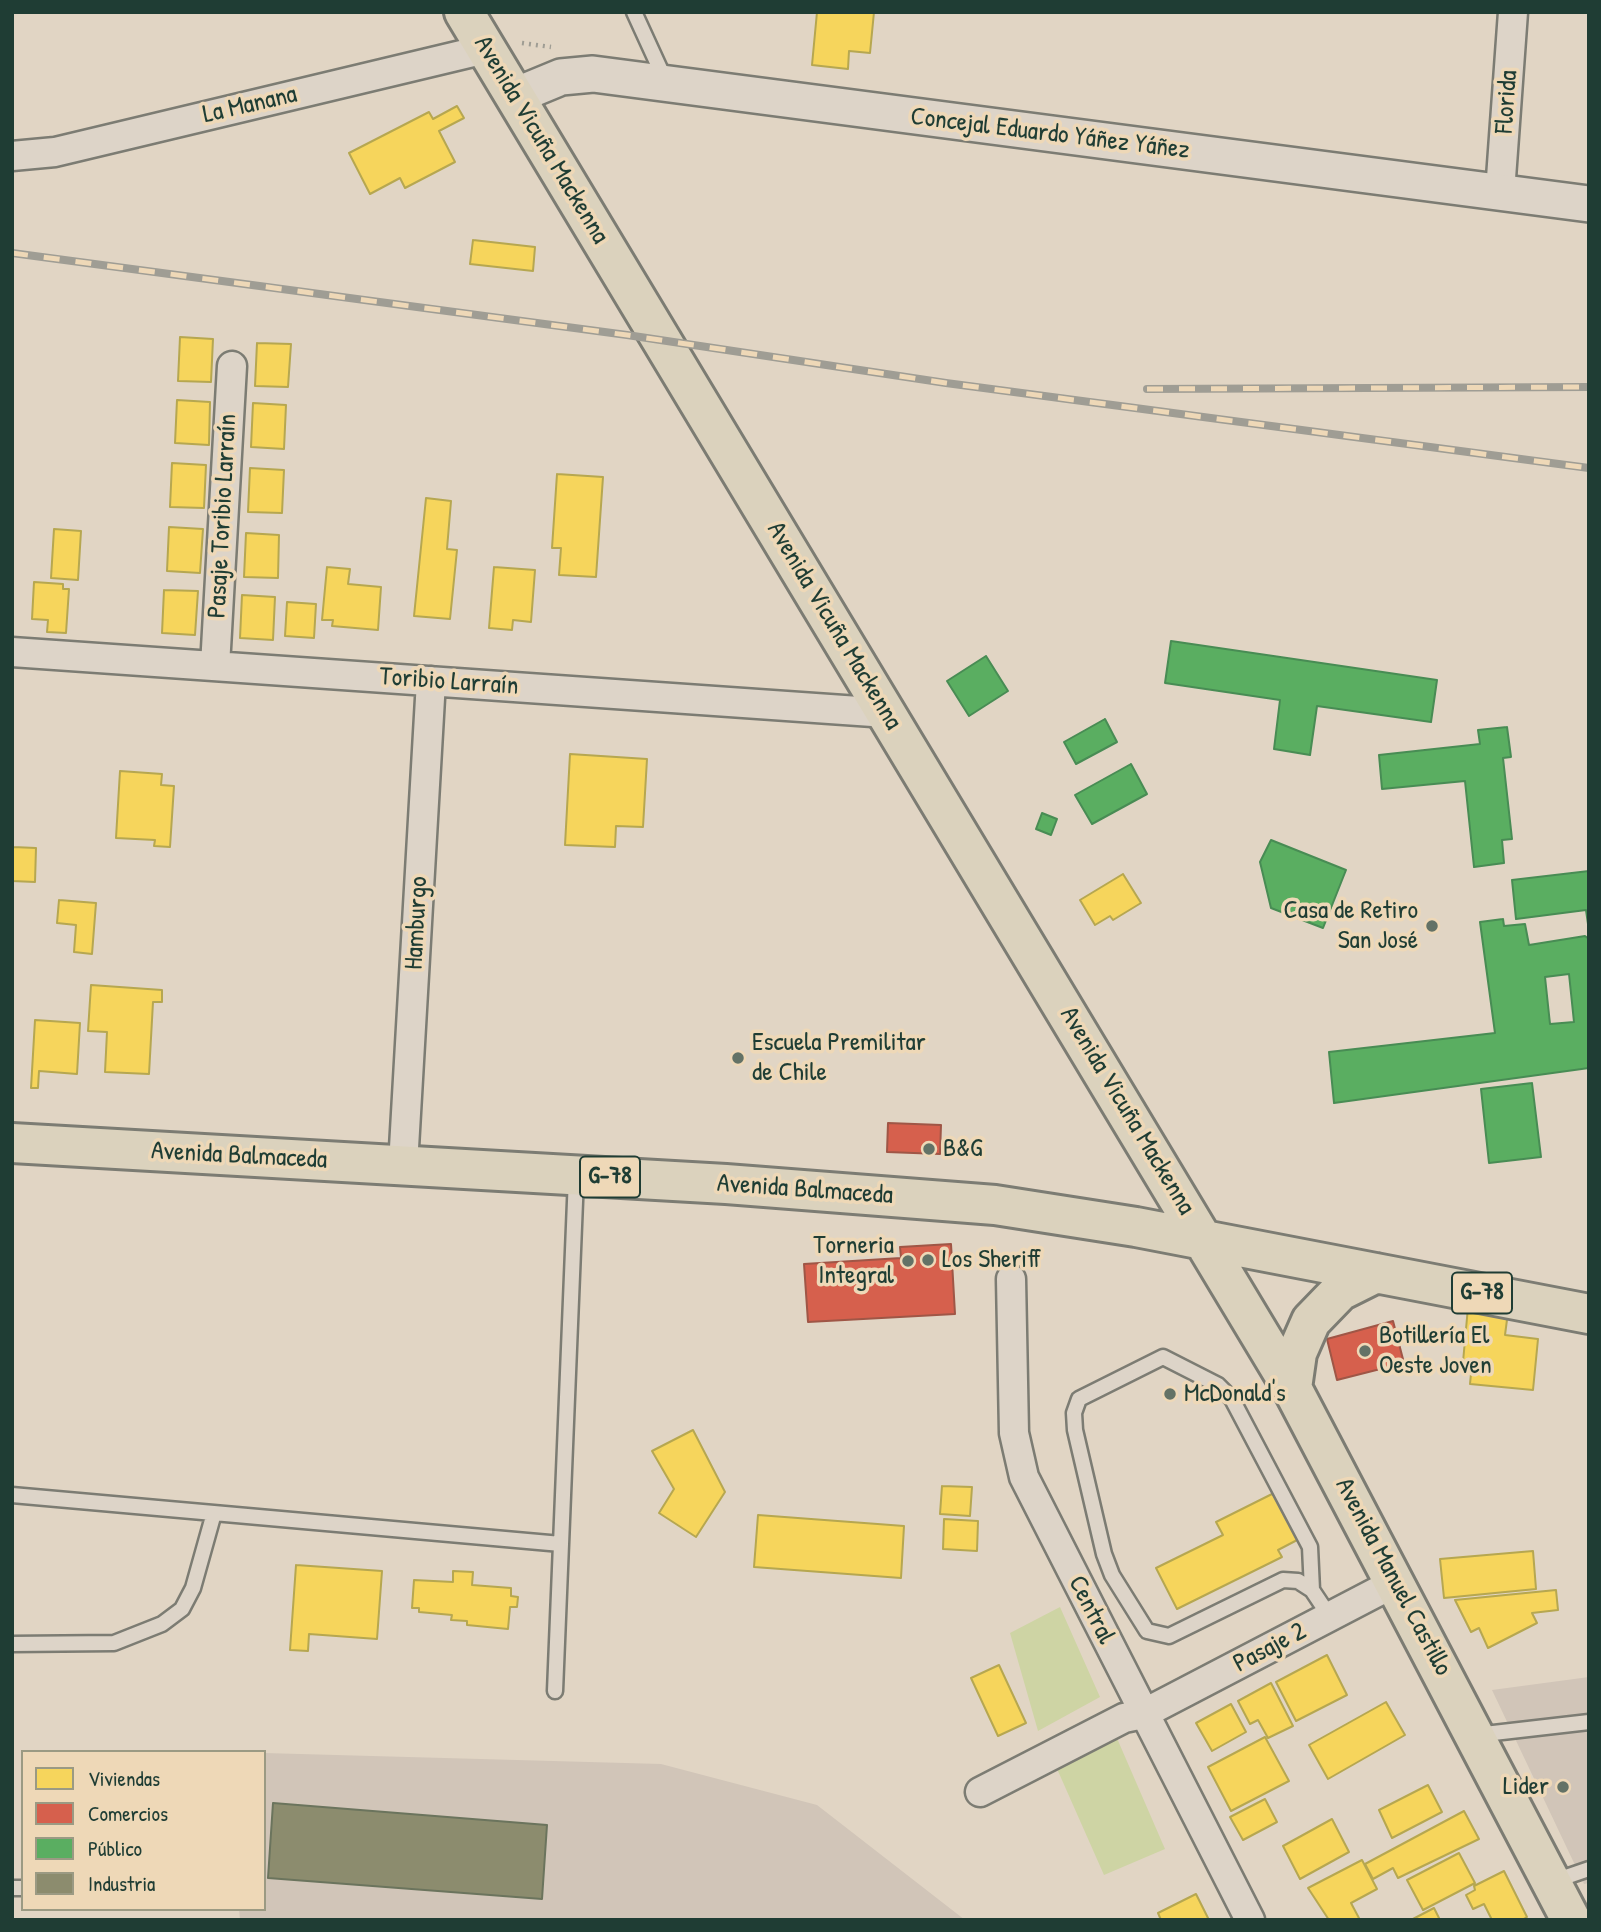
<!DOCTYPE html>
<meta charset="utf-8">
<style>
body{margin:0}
#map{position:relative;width:1601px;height:1932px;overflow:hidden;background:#e1d5c4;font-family:"Patrick Hand",sans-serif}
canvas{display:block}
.frame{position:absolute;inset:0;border:14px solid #1f3d34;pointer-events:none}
.legend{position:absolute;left:21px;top:1750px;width:245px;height:161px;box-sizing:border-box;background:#eed8b7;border:2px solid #9b9a83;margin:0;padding:9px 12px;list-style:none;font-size:21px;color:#1f3d34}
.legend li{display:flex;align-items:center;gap:14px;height:35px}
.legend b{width:35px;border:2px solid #9b9a83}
</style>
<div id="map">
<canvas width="1601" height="1932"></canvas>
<div class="frame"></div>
<ul class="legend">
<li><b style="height:19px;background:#f6d55c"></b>Viviendas</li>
<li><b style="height:19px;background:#d6604d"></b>Comercios</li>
<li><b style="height:19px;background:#5aae61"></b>Público</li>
<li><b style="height:19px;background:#8c8c6e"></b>Industria</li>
</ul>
</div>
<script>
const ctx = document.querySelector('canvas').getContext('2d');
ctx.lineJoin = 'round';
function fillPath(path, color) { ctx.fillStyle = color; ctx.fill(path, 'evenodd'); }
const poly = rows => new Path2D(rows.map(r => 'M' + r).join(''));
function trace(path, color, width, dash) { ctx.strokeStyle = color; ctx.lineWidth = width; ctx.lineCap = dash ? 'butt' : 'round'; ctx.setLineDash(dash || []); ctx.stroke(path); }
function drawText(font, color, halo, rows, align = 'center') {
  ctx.font = font + ' "Patrick Hand",sans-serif'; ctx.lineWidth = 7; ctx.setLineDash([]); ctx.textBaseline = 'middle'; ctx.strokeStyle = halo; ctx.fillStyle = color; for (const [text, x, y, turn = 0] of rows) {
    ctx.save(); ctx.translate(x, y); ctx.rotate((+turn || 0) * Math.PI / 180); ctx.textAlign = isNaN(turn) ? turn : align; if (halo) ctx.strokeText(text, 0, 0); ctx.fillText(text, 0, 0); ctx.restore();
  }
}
const built = poly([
 [1589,1677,1589,1883,1584,1884,1492,1690],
 [264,1753,661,1764,817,1805,965,1920,240,1920,239,1909,264,1909]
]);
const green = poly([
 [1060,1607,1100,1697,1038,1731,1010,1633],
 [1116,1736,1165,1849,1104,1875,1054,1762]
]);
const homes = poly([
 [817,12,874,12,870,53,849,51,848,69,812,65,817,12],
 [457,106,464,118,439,131,455,162,405,188,400,178,370,194,349,153,429,112,433,119,457,106],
 [473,240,535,247,533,271,470,264,473,240],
 [180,337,213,339,211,382,178,381,180,337],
 [257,343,291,344,288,387,255,386,257,343],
 [177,400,210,402,209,445,175,443,177,400],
 [253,403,286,405,284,449,251,447,253,403],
 [172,463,206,465,204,508,170,507,172,463],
 [250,468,284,470,282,513,248,512,250,468],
 [557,474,603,477,596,577,559,575,561,548,552,548,557,474],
 [426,498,451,501,447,549,457,550,450,619,414,616,426,498],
 [169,527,203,529,200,573,167,571,169,527],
 [54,529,81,531,78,580,51,578,54,529],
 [246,533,279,535,278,578,244,577,246,533],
 [327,567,350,569,348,584,381,587,378,630,332,626,333,620,322,620,327,567],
 [494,567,535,570,531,622,513,620,512,630,489,628,494,567],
 [34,582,63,584,63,589,69,589,66,633,47,632,48,620,32,619,34,582],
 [164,590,198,591,195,635,162,633,164,590],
 [242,595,275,597,273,640,240,638,242,595],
 [287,602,316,604,314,638,285,636,287,602],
 [570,754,647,759,643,827,616,826,615,847,565,845,570,754],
 [120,771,162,774,161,785,174,786,170,847,154,846,155,840,116,838,120,771],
 [12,837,13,847,36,848,35,882,12,881,12,837],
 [1123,874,1141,903,1113,920,1110,916,1095,925,1080,900,1123,874],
 [59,900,96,903,92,954,74,952,76,925,57,923,59,900],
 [91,985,162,990,162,1002,153,1002,149,1074,105,1072,107,1032,88,1031,91,985],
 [35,1020,80,1023,77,1074,39,1071,38,1088,31,1088,35,1020],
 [1468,1307,1508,1312,1505,1335,1538,1339,1533,1390,1470,1384,1472,1363,1463,1362,1468,1307],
 [693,1430,725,1492,696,1537,659,1513,674,1489,652,1451,693,1430],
 [942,1486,972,1487,970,1516,940,1514,942,1486],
 [1278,1491,1301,1538,1278,1550,1282,1557,1177,1609,1156,1568,1223,1535,1216,1522,1278,1491],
 [758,1515,904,1526,901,1578,754,1567,758,1515],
 [944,1519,978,1521,977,1551,943,1549,944,1519],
 [1533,1551,1536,1589,1444,1598,1440,1559,1533,1551],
 [296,1565,382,1571,377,1639,309,1634,308,1651,290,1650,296,1565],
 [453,1571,473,1572,472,1585,511,1588,511,1596,518,1597,517,1607,510,1607,508,1629,467,1625,467,1621,451,1620,452,1615,419,1612,419,1608,412,1608,414,1580,453,1582,453,1571],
 [1556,1590,1558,1610,1532,1613,1537,1623,1488,1648,1479,1628,1471,1632,1455,1600,1556,1590],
 [1327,1655,1347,1695,1296,1721,1276,1682,1327,1655],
 [999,1665,1026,1723,998,1736,971,1678,999,1665],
 [1271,1683,1293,1726,1268,1738,1258,1720,1250,1724,1238,1701,1271,1683],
 [1386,1702,1405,1735,1328,1779,1309,1745,1386,1702],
 [1231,1704,1246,1732,1212,1751,1196,1723,1231,1704],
 [1265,1737,1289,1781,1231,1811,1208,1767,1265,1737],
 [1428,1785,1442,1812,1392,1838,1379,1810,1428,1785],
 [1265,1799,1277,1822,1243,1840,1230,1817,1265,1799],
 [1464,1811,1479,1839,1398,1878,1393,1868,1373,1879,1365,1864,1464,1811],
 [1332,1819,1349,1852,1300,1879,1283,1846,1332,1819],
 [1459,1853,1475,1883,1423,1910,1407,1880,1459,1853],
 [1362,1860,1377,1889,1351,1903,1360,1920,1329,1920,1308,1888,1362,1860],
 [1504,1871,1527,1917,1522,1920,1492,1920,1484,1904,1473,1909,1466,1895,1475,1890,1474,1886,1504,1871],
 [1196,1894,1209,1920,1161,1920,1158,1913,1196,1894],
 [1434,1908,1440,1920,1411,1920,1434,1908]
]);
const shops = poly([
 [888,1123,941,1125,940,1154,887,1152,888,1123],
 [951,1244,955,1314,808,1322,804,1264,901,1258,900,1247,951,1244],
 [1393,1321,1404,1363,1337,1380,1327,1339,1393,1321]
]);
const public = poly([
 [1171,641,1437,680,1431,722,1317,706,1310,755,1274,749,1280,700,1165,683,1171,641],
 [986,656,1008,691,969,716,947,681,986,656],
 [1105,719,1117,742,1076,764,1064,742,1105,719],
 [1507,727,1511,757,1503,758,1512,839,1502,840,1504,863,1474,867,1465,781,1382,789,1379,755,1480,744,1478,730,1507,727],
 [1131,764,1147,794,1092,824,1075,795,1131,764],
 [1042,813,1057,819,1051,835,1036,829,1042,813],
 [1271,840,1346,870,1323,928,1271,908,1260,862,1271,840],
 [1589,871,1589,931,1586,910,1516,919,1512,880,1589,871],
 [1503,919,1504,926,1525,924,1529,945,1585,936,1589,939,1589,1068,1334,1103,1329,1052,1495,1033,1480,922,1503,919],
 [1569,974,1574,1022,1550,1024,1545,977,1569,974],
 [1532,1083,1541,1157,1489,1163,1481,1089,1532,1083]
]);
const industry = poly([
 [273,1803,547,1825,542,1899,268,1878,273,1803]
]);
const path = poly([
 [522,43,551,47]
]);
const service = poly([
 [634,12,666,82],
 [12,1495,561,1544],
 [1312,1590,1310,1547,1232,1399,1218,1385,1163,1357,1079,1399,1074,1413,1075,1430,1104,1554,1112,1575,1147,1631,1169,1636,1283,1580,1298,1581,1312,1590,1330,1617],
 [12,1644,114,1643,162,1624,182,1609,193,1588,214,1513],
 [555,1691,576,1177],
 [1476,1735,1589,1722],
 [1554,1881,1589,1869],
 [12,1888,23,1888]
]);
const minor = poly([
 [12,156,55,152,486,49],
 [1500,192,1513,12],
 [12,652,887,713],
 [215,666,232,366],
 [403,1165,431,681],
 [1011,1279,1014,1433,1024,1477,1250,1920],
 [980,1792,1124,1718,1143,1714,1396,1582]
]);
const tertiary = poly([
 [515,96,561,77,593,74,1589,204]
]);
const primary = poly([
 [464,12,1292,1388,1571,1920],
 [12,1143,726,1184,995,1205,1136,1227,1589,1314],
 [1292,1388,1297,1353,1311,1321,1340,1291,1376,1273]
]);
const rail = poly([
 [12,253,627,335,946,383,1589,468],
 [1147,389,1589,387]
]);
const markers = [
 [1432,926,7,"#637266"],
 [738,1058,7,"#637266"],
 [929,1149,7,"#637266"],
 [928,1260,7,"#637266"],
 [908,1261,7,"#637266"],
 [1365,1351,7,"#637266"],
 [1170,1394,7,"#637266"],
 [1563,1787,7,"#637266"]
];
const shields = [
 [610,1177,60],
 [1482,1293,60]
];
const shieldNames = [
 ["G-78",610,1177],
 ["G-78",1482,1293]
];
const streetNames = [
 ["Florida",1507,102,-86],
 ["La Manana",250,105,-13],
 ["Concejal Eduardo Yáñez Yáñez",1050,134,7],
 ["Avenida Vicuña Mackenna",541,140,59],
 ["Pasaje Toribio Larraín",223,516,-87],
 ["Avenida Vicuña Mackenna",834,626,59],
 ["Toribio Larraín",449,682,4],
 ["Hamburgo",417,923,-87],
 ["Avenida Vicuña Mackenna",1127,1111,59],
 ["Avenida Balmaceda",239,1156,3],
 ["Avenida Balmaceda",805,1190,4],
 ["Avenida Manuel Castillo",1393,1577,62],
 ["Central",1091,1610,63],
 ["Pasaje 2",1270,1648,-28]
];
const poiNames = [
 ["Casa de Retiro",1418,911,"right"],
 ["San José",1418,941,"right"],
 ["Escuela Premilitar",752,1043],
 ["de Chile",752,1073],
 ["B&G",943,1149],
 ["Torneria",894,1246,"right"],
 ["Integral",894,1276,"right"],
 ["Los Sheriff",942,1260],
 ["Botillería El",1379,1336],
 ["Oeste Joven",1379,1366],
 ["McDonald's",1184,1394],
 ["Lider",1549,1787,"right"]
];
fillPath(built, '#d1c5b8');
fillPath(green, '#ced4a4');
fillPath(homes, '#f6d55c');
trace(homes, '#b6a750', 2);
fillPath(shops, '#d6604d');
trace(shops, '#9f5646', 2);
fillPath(public, '#5aae61');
trace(public, '#488c54', 2);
fillPath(industry, '#8c8c6e');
trace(industry, '#6b745d', 2);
trace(service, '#7c7c73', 19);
trace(minor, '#7c7c73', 33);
trace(tertiary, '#7c7c73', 40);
trace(primary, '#7c7c73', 44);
trace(path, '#9f9d94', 4.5, [2, 5]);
trace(service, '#ddd4c8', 14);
trace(minor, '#ddd4c8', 28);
trace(tertiary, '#ddd4c8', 35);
trace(primary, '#dbd2bd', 38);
trace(rail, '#9f9d94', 8);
trace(rail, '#eed8b7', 5, [16]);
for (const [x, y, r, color] of markers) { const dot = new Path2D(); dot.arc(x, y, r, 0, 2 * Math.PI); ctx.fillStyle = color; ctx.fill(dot); trace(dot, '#eed8b7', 2.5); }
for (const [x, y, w] of shields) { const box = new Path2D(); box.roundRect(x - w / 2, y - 20.5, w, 41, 5); ctx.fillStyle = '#eed8b7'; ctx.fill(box); trace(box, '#1f3d34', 2); }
drawText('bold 24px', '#1f3d34', null, shieldNames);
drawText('26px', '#1f3d34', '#eed8b7', streetNames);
drawText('26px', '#1f3d34', '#eed8b7', poiNames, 'left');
</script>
